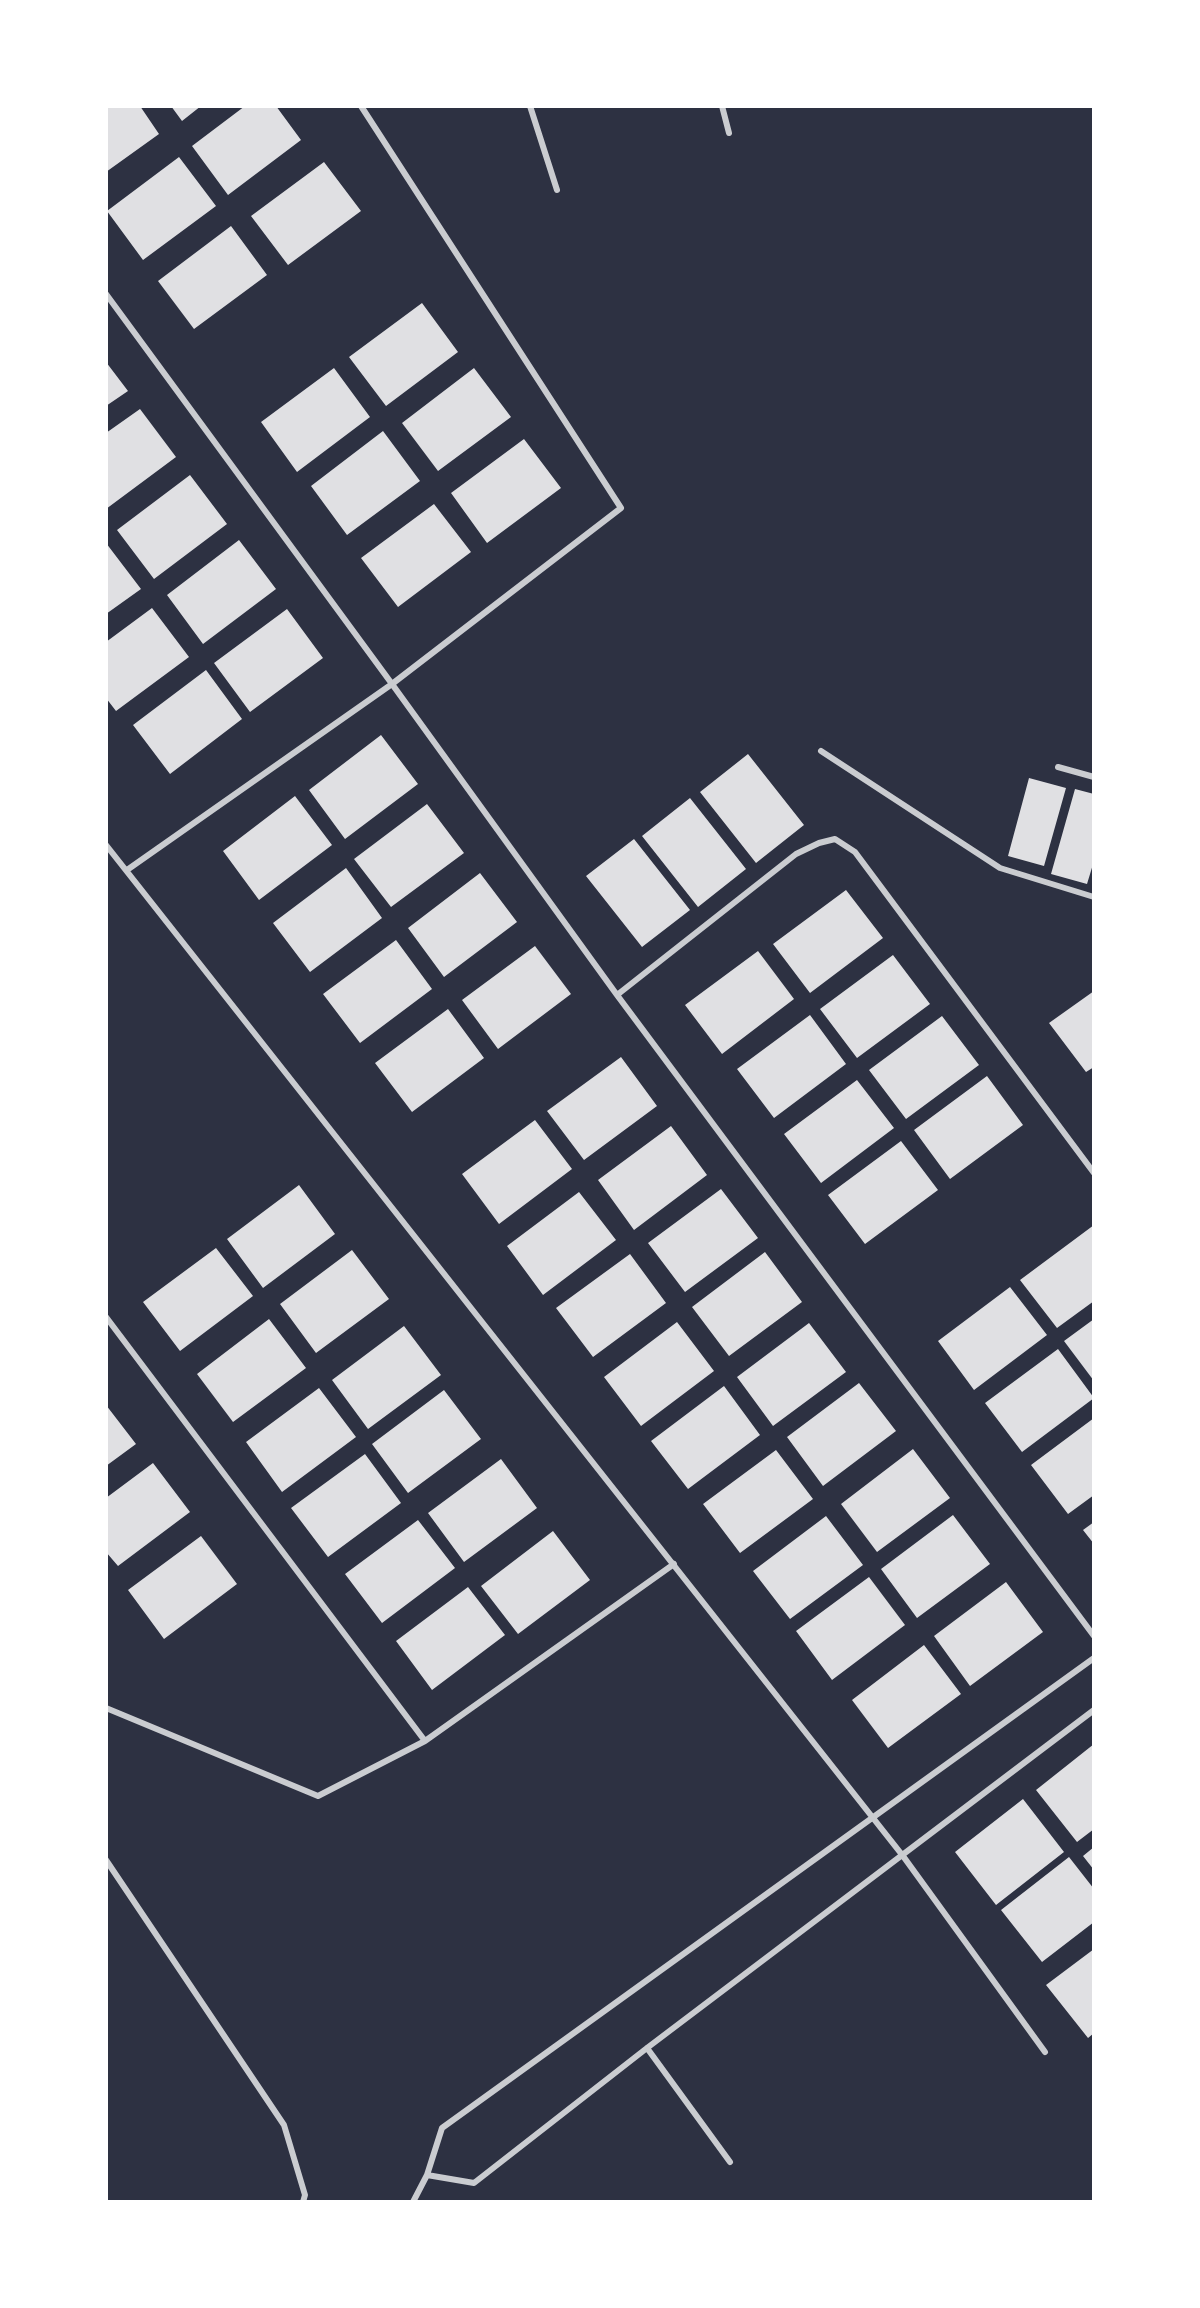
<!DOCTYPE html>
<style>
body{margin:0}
#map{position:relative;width:1200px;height:2308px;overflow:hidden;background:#2d3142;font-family:Karla,sans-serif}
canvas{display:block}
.frame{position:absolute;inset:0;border:108px solid #fff;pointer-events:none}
</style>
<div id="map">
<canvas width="1200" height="2308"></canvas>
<div class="frame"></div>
</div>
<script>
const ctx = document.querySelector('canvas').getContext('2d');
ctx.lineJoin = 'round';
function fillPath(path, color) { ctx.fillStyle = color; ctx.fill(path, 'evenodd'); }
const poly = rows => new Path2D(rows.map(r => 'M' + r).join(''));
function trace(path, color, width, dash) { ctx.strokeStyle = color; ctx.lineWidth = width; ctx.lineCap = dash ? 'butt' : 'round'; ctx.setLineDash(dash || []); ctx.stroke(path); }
const building = poly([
 [106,106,140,106,159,134,106,172],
 [171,106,201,106,182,121],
 [245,106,276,106,301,140,228,195,192,146],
 [179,157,216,206,143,260,107,211],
 [324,162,361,211,288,265,251,216],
 [231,226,267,275,194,329,158,281],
 [422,303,458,352,386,406,349,357],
 [106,362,128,391,106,406],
 [334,368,370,417,297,472,261,422],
 [474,368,511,417,438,471,402,423],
 [140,409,176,457,106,509,106,433],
 [383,431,420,481,347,535,311,486],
 [524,439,561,488,487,543,451,493],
 [190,475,227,524,154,579,117,530],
 [434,504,471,552,398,607,361,558],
 [239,540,276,589,203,644,167,595],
 [106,543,141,589,106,614],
 [152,608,189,657,116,711,106,698,106,642],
 [287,609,323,658,250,712,214,663],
 [206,670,242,719,170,774,133,725],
 [381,735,418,784,345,839,309,790],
 [748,754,804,825,756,863,700,792],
 [1029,778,1066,788,1044,866,1008,856],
 [1075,789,1094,794,1094,861,1087,884,1051,874],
 [295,796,332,845,259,900,223,851],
 [690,798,746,869,698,907,642,836],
 [427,804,464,853,391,907,354,859],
 [634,839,690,910,642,947,586,876],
 [346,868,382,918,310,972,273,923],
 [480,873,517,922,444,977,408,928],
 [846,890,883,938,810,993,773,944],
 [396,940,432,989,360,1043,323,994],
 [535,946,571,994,498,1049,462,1000],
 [758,951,794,999,722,1054,685,1005],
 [893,955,930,1004,857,1058,820,1009],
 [1094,991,1094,1067,1086,1072,1049,1023],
 [448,1009,484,1058,412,1112,375,1063],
 [810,1015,846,1064,774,1118,737,1069],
 [942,1016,979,1065,906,1119,869,1070],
 [621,1057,657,1106,584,1160,547,1111],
 [987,1076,1023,1125,950,1179,914,1130],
 [857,1080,894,1128,821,1183,784,1134],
 [535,1120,572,1169,499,1224,462,1174],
 [671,1126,707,1175,634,1230,598,1180],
 [901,1141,938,1190,865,1244,828,1195],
 [299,1185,335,1234,263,1288,227,1239],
 [721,1189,758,1238,685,1292,648,1243],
 [579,1192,616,1240,543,1295,507,1246],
 [1094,1225,1094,1301,1057,1328,1020,1280],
 [216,1248,253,1296,180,1351,143,1302],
 [352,1250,389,1299,316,1353,280,1304],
 [765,1252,802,1302,729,1356,692,1307],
 [630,1254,666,1303,593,1357,556,1308],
 [1010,1287,1047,1335,974,1390,938,1341],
 [269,1319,306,1368,233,1422,197,1374],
 [1094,1319,1094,1381,1064,1341],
 [677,1322,714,1371,641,1426,604,1377],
 [809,1323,846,1372,773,1426,737,1377],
 [404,1326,441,1375,368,1429,332,1380],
 [1058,1349,1094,1398,1022,1452,985,1403],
 [859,1383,896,1431,823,1486,787,1437],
 [724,1386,760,1435,688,1489,651,1441],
 [319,1388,356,1437,282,1492,246,1442],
 [444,1390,481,1439,408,1493,372,1444],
 [106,1405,136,1444,106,1466],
 [1094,1418,1094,1495,1068,1514,1031,1465],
 [913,1449,950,1498,877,1552,841,1504],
 [776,1450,813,1499,740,1553,703,1504],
 [365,1454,401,1503,328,1557,291,1508],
 [501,1459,537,1508,464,1562,428,1513],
 [153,1463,190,1512,118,1566,106,1552,106,1498],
 [953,1515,990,1564,917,1618,881,1569],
 [826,1516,863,1565,790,1619,753,1571],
 [418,1520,455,1568,382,1623,345,1574],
 [1094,1522,1094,1544,1083,1530],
 [553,1531,590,1580,518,1634,481,1586],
 [201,1536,237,1584,164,1639,128,1590],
 [869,1577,905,1625,832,1680,796,1631],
 [1006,1582,1043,1632,970,1686,934,1636],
 [468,1587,505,1635,432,1690,396,1641],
 [924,1645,961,1694,888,1748,852,1700],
 [1094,1744,1094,1829,1077,1842,1036,1790],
 [1023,1799,1064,1852,996,1905,955,1852],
 [1094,1847,1094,1870,1083,1856],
 [1069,1857,1094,1889,1094,1922,1042,1962,1001,1910],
 [1094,1949,1094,2033,1088,2038,1046,1985]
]);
const minor = poly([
 [530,106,557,190],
 [722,106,729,133],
 [106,294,392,684,617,995,1094,1636],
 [821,751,1000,868,1094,897],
 [1058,767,1094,777],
 [106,845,903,1856,1045,2052],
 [127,870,392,684,621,508,361,106],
 [617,995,796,854,819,843,835,839,855,852,1094,1173],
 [106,1317,425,1741,674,1564],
 [106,1708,318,1796,425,1741],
 [106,1860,284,2125,305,2195,303,2202],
 [647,2048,730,2162],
 [427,2175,474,2183,647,2048,1094,1710],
 [413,2202,427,2175,442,2128,1094,1658]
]);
fillPath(building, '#e0e0e3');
trace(minor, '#caccd0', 6);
</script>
